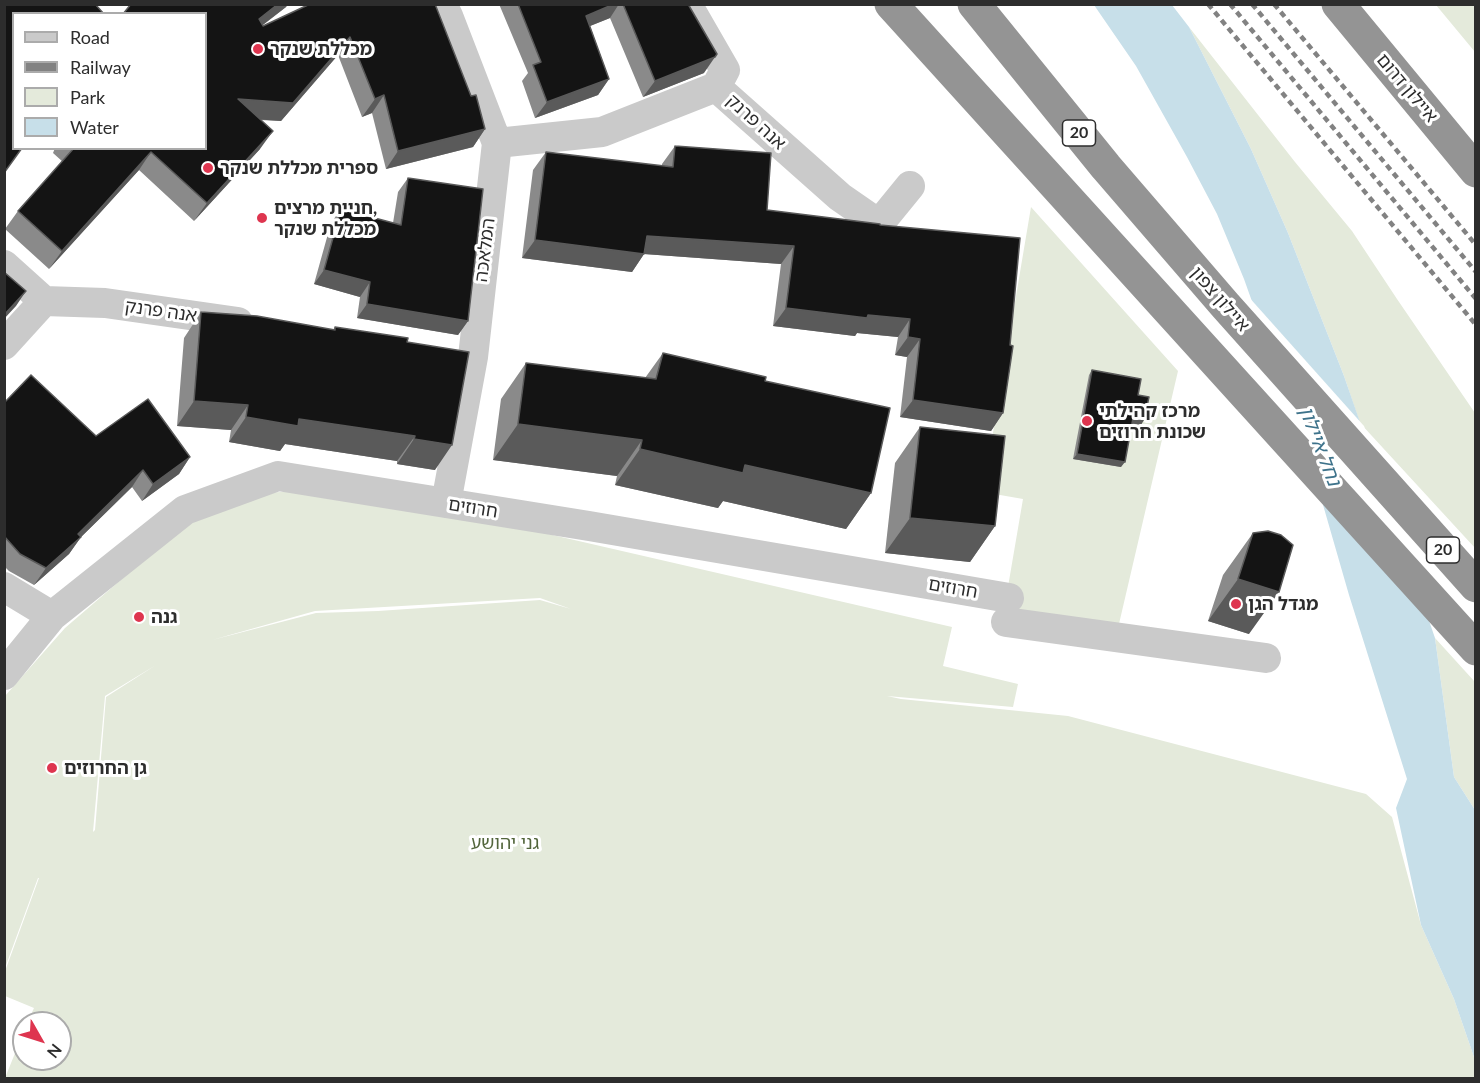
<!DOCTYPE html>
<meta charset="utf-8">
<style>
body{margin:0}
#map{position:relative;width:1480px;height:1083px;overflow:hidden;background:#fff;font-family:Lato,sans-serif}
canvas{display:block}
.frame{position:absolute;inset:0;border:6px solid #2d2d2d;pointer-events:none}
.legend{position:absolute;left:12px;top:12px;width:195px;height:138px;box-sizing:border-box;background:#fff;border:2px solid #ababab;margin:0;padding:8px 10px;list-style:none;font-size:18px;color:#2d2d2d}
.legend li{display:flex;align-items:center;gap:12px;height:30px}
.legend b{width:30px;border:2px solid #ababab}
.north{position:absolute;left:12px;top:1011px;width:60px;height:60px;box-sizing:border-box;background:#fff;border:2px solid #ababab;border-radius:50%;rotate:129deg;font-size:16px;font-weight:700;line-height:24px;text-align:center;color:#2d2d2d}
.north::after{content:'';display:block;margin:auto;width:21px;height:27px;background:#de354f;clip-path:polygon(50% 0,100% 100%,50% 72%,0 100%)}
</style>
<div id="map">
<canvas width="1480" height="1083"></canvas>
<div class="frame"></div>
<ul class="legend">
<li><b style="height:8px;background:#cacaca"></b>Road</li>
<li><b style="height:8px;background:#828282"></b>Railway</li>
<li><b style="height:16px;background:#e4eadb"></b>Park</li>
<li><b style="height:16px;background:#c7dfe9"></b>Water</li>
</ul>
<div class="north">N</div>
</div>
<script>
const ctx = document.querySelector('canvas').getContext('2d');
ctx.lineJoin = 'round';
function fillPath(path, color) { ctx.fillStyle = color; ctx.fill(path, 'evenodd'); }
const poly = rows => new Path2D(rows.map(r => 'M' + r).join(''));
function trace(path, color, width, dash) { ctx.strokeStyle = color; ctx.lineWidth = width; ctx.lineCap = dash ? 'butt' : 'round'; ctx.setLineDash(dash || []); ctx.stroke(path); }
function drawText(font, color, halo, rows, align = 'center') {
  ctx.font = font + ' Lato,"Noto Sans Hebrew",sans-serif'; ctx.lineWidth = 6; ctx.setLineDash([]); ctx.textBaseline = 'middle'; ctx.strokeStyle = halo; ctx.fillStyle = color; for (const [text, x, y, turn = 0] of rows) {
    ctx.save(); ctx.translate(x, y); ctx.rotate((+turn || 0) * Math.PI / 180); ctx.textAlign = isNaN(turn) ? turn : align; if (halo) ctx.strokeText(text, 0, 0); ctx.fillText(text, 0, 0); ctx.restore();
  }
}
const green = poly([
 [1436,5,1475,5,1475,52],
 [1189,27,1295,162,1352,231,1397,299,1475,413,1475,548,1360,423,1344,376,1288,233,1251,149],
 [1031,207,1178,371,1115,641,1003,616,1023,499,983,492],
 [302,491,444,510,952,627,943,666,1018,684,1013,707,887,696,901,699,1068,716,1366,794,1392,817,1421,925,1454,999,1475,1060,1475,1078,5,1078,24,1031,24,1059,60,1059,60,1023,27,1023,34,1008,5,996,4,974,39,878,38,878,5,968,5,696,65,628,188,522,260,493],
 [540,598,571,609,540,600,378,611,316,613,212,640,315,611],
 [156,665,106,697,95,830,93,832,105,696],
 [1435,638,1475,682,1475,810,1454,777]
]);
const water = poly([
 [1094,5,1172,5,1189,27,1251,149,1288,233,1344,376,1435,638,1454,777,1475,810,1475,1060,1454,999,1421,925,1396,808,1407,779,1349,595,1317,484,1244,279,1217,214,1187,157,1136,66]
]);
const pier = poly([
 [1247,295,1364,426,1428,610,1312,479]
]);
const minor = poly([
 [442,4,448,16,497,143,473,357,446,503],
 [687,4,725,70,716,87],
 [497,143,602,132,716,87,840,197,879,224,910,186],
 [4,265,44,301,105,303,238,322],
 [4,345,44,301],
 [4,587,52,616],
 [1006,622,1266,658],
 [4,675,52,616,185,510,278,476,589,526,1009,598]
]);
const highway = poly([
 [891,4,1476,649],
 [974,4,1106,167,1225,305,1476,586],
 [1338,4,1476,171]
]);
const rail = poly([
 [1208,4,1476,325],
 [1230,4,1476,299],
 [1252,4,1476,272],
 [1274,4,1476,245]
]);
const wall = poly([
 [128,4,288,4,286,7,263,25,263,26,310,4,471,96,485,129,473,147,386,169,372,113,362,117,338,55,281,121,260,120,260,149,194,221,139,170,49,269,5,229,18,211,63,162,53,153,55,148,206,148,130,6],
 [499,4,688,4,704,73,643,97,610,18,590,26,609,79,598,95,535,118,522,81,528,73],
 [675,146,767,210,880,225,1003,413,991,431,900,417,907,357,895,355,898,337,857,333,855,336,773,326,781,264,644,254,632,272,522,258,533,170,546,152,662,166,662,164],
 [408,178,468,321,458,335,357,318,360,297,314,284,331,223,341,209,393,223,398,192],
 [201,312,333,330,335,327,407,342,435,470,397,464,397,461,285,444,280,451,229,442,231,430,177,426,184,338],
 [663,353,765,381,871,493,846,529,723,501,718,508,615,485,617,476,493,460,501,399,526,363,645,378],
 [1092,370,1138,395,1141,425,1132,424,1121,467,1073,459,1089,375],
 [4,403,96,436,190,457,179,474,142,501,132,487,81,537,69,554,34,585,9,571,4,566],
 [920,427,995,526,970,562,885,553,895,463],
 [1253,533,1249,634,1208,621,1223,575]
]);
const shadedWall = poly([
 [278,4,288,4,286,7,247,37,259,19],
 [614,4,619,4,610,18,575,32,586,16],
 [350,37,338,55,281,121,225,117,238,99],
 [715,57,704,73,643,97,655,81],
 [609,79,598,95,535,118,547,102],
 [384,95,372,113,362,117,375,99],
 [485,129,473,147,386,169,398,151],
 [273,131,260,149,194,221,207,203],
 [151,152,139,170,49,269,62,251],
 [647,236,794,246,781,264,644,254,632,272,522,258,535,240],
 [324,270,370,282,360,297,314,284],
 [26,291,16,306,4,319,4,315],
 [367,304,468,321,458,335,357,318],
 [786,308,868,315,910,319,898,337,857,333,855,336,773,326],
 [908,337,920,339,907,357,895,355],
 [913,400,1003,413,991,431,900,417],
 [194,401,248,405,231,430,177,426],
 [246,417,299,419,415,436,397,461,285,444,280,451,229,442],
 [1133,418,1144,420,1141,425,1130,423],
 [518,424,642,440,617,476,493,460],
 [414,439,452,445,435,470,397,464],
 [640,449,745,465,871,493,846,529,723,501,718,508,615,485],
 [1077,454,1125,462,1121,467,1073,459],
 [190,457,179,474,142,501,153,484],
 [143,470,132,487,80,538,81,537,69,554,34,585,46,568,78,534],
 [910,518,995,526,970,562,885,553],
 [1238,579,1279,592,1249,634,1208,621]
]);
const building = poly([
 [4,4,95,4,104,14,14,14,14,148,22,148,4,173,4,4],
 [131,4,278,4,259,19,263,26,310,4,435,4,471,96,476,95,485,129,398,151,384,95,375,99,350,37,293,103,238,99,273,131,207,203,151,152,62,251,18,211,74,148,206,148,206,14,123,14,131,4],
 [518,4,614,4,586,16,609,79,547,102,533,65,541,62,518,4],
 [623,4,688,4,717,54,715,57,655,81,623,4],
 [675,146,771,153,767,210,880,224,880,225,1020,238,1010,345,1013,346,1003,413,913,400,920,339,908,337,910,319,868,315,867,318,786,308,794,246,647,236,644,254,535,240,546,152,673,167,675,146],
 [408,178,483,189,468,321,367,304,370,282,324,270,341,209,401,225,408,178],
 [4,272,26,291,4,315,4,272],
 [201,312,257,316,335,330,335,327,408,338,407,342,469,352,452,445,414,439,415,436,299,419,298,426,246,417,248,405,194,401,201,312],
 [663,353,766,377,765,381,890,408,871,493,745,465,743,473,640,449,642,440,518,424,526,363,656,379,663,353],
 [1092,370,1141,379,1138,395,1149,397,1144,420,1133,418,1125,462,1077,454,1092,370],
 [31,375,96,436,148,399,190,457,153,484,143,470,78,534,81,537,46,568,20,554,4,536,4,403,31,375],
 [920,427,1005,436,995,526,910,518,920,427],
 [1268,531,1281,535,1293,545,1279,592,1238,579,1253,533,1268,531]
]);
const markers = [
 [258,49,6,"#de354f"],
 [208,168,6,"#de354f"],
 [262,218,6,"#de354f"],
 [1087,421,6,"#de354f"],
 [1236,604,6,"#de354f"],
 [139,617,6,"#de354f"],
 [52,768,6,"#de354f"]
];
const shields = [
 [1079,133,33],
 [1443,550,33]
];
const shieldNames = [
 ["20",1079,133],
 ["20",1443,550]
];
const poiNames = [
 ["מכללת שנקר",270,49],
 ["ספרית מכללת שנקר",220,168],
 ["חניית מרצים,",274,208],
 ["מכללת שנקר",274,229],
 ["מרכז קהילתי",1099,411],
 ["שכונת חרוזים",1099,432],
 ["מגדל הגן",1248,604],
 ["גנה",151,617],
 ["גן החרוזים",64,768]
];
const streetNames = [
 ["איילון דרום",1407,88,50],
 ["אנה פרנק",756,122,42],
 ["המלאכה",485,250,-83],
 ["איילון צפון",1220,299,49],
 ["אנה פרנק",161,311,8],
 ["חרוזים",473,508,9],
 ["חרוזים",953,588,10]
];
const parkNames = [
 ["גני יהושע",505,843]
];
const waterNames = [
 ["נחל איילון",1320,446,69]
];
fillPath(green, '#e4eadb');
fillPath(water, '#c7dfe9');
fillPath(pier, '#fff');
trace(minor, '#cacaca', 30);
trace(highway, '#949494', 33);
trace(rail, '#828282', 4.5, [6, 4.5]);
fillPath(wall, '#8a8a8a');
fillPath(shadedWall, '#5a5a5a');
fillPath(building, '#141414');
trace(building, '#5a5a5a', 1.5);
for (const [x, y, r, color] of markers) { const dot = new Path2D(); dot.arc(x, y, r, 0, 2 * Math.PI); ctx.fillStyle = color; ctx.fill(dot); trace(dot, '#fff', 2); }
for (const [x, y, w] of shields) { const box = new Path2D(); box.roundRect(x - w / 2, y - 13, w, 26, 4.5); ctx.fillStyle = '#fff'; ctx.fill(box); trace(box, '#2d2d2d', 1.5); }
drawText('bold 16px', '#2d2d2d', null, shieldNames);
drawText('bold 18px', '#2d2d2d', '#fff', poiNames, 'left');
drawText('18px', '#2d2d2d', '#fff', streetNames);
drawText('18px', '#53663c', '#fff', parkNames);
drawText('italic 20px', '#3e738b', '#fff', waterNames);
</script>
